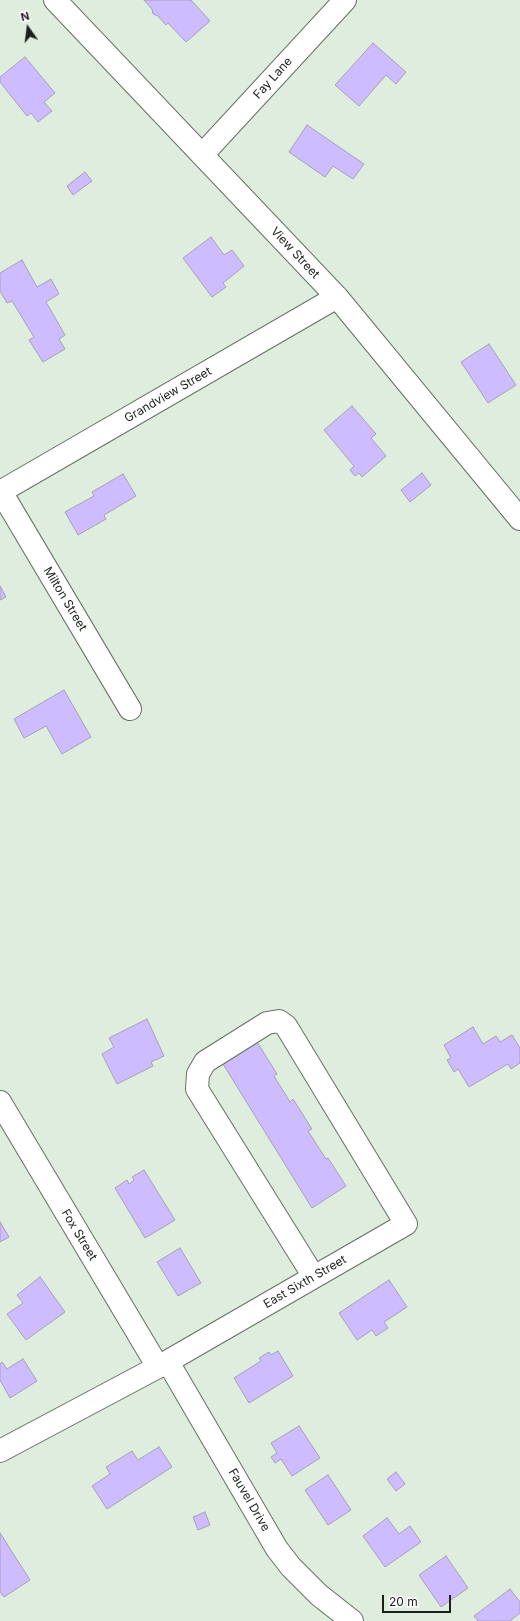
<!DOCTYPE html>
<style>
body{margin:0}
#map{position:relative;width:520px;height:1621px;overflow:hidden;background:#deeddd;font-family:Inter,sans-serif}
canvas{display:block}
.north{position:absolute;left:8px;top:8px;width:40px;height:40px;-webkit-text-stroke:3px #fff;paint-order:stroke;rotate:346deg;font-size:11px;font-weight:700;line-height:16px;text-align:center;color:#1b201b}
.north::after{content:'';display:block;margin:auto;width:14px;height:18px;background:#1b201b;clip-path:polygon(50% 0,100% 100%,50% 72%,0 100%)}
.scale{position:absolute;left:382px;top:1595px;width:69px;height:18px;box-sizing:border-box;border:2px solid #1b201b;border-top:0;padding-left:5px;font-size:12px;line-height:14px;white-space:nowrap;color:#1b201b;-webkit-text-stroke:3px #fff;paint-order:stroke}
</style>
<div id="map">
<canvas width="520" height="1621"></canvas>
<div class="north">N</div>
<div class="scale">20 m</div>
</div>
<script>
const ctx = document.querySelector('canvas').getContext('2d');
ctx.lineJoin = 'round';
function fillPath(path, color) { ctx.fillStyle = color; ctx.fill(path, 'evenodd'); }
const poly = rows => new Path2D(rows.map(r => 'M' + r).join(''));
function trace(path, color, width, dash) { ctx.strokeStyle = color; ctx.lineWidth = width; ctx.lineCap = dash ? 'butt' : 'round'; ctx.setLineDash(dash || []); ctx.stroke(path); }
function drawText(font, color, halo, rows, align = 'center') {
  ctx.font = font + ' Inter,sans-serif'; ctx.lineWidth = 4; ctx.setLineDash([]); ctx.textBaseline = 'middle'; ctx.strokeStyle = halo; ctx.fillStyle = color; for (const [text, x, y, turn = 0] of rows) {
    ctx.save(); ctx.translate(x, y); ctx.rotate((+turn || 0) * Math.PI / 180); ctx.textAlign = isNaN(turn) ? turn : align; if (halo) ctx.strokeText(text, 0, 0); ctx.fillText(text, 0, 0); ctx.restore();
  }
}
const building = poly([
 [144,0,191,0,210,21,186,42,168,23,166,25,158,16,153,14,152,9,144,0],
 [373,43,406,72,396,84,386,75,359,106,335,85,373,43],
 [25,57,55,93,44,102,52,111,38,122,31,113,27,116,0,82,0,77,25,57],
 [307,125,364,164,353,179,333,166,325,177,289,152,307,125],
 [85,172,92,181,73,195,67,186,85,172],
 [211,237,224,255,232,250,244,266,223,283,226,287,212,297,183,258,211,237],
 [22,260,37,287,51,279,59,294,46,302,65,335,59,339,65,349,43,362,29,340,34,337,12,301,7,303,0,291,0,273,22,260],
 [489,344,516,385,488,403,461,362,489,344],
 [352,406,376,434,371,438,386,456,362,477,359,473,355,476,350,470,354,466,324,430,352,406],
 [422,473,431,485,410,502,401,490,422,473],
 [123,474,136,496,104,515,106,519,78,535,65,512,94,496,92,492,123,474],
 [0,586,6,597,0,600,0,586],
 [64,690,91,737,62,754,46,726,24,738,14,719,64,690],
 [147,1019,164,1056,151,1062,153,1066,117,1084,102,1054,114,1047,109,1038,147,1019],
 [473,1027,483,1044,496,1036,500,1042,512,1035,520,1048,520,1063,511,1069,508,1064,469,1087,458,1069,454,1072,447,1060,451,1058,444,1045,473,1027],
 [257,1042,277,1074,274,1076,290,1102,293,1099,312,1129,308,1131,326,1159,328,1158,346,1186,312,1208,223,1064,257,1042],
 [144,1170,175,1220,145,1238,115,1188,127,1180,129,1184,134,1180,132,1177,144,1170],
 [0,1222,9,1237,0,1242,0,1222],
 [180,1248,201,1283,178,1296,157,1262,180,1248],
 [40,1277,65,1312,26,1340,7,1314,23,1303,17,1295,40,1277],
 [389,1280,407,1307,384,1322,388,1328,376,1336,372,1330,357,1340,339,1313,389,1280],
 [278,1351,293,1376,249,1403,234,1378,261,1361,259,1358,269,1352,271,1355,278,1351],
 [23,1359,37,1381,10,1398,0,1380,0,1364,2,1362,7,1369,23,1359],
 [299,1426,320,1458,292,1476,281,1459,275,1463,271,1457,277,1453,271,1443,299,1426],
 [159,1447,172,1467,107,1509,92,1486,110,1474,106,1467,132,1451,138,1460,159,1447],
 [396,1472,405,1484,396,1491,387,1479,396,1472],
 [328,1475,351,1510,328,1525,305,1490,328,1475],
 [205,1512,210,1525,198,1530,193,1517,205,1512],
 [387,1518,399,1534,410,1526,421,1542,385,1567,363,1536,387,1518],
 [0,1533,30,1580,4,1597,0,1592,0,1533],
 [446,1556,468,1588,441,1607,419,1575,446,1556],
 [510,1589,520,1602,520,1613,510,1621,478,1621,474,1616,510,1589]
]);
const minor = poly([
 [55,0,337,297,520,519],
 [202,155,345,0],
 [0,490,130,709],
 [0,492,337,297],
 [0,1102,158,1367],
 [168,1362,277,1549,291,1567,319,1595,352,1621],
 [0,1451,158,1367,314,1277,406,1224,286,1026,279,1021,267,1023,205,1062,198,1074,197,1089,314,1277]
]);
const streetNames = [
 ["Fay Lane",273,78,-48],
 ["View Street",295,253,47],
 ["Grandview Street",168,395,-30],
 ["Milton Street",65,599,59],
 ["Fox Street",79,1235,59],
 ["East Sixth Street",305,1282,-30],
 ["Fauvel Drive",249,1500,60]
];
fillPath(building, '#cdbcff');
trace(building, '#a5a1b3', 1);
trace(minor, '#647164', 24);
trace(minor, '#fff', 22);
drawText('12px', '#1b201b', '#fff', streetNames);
</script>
